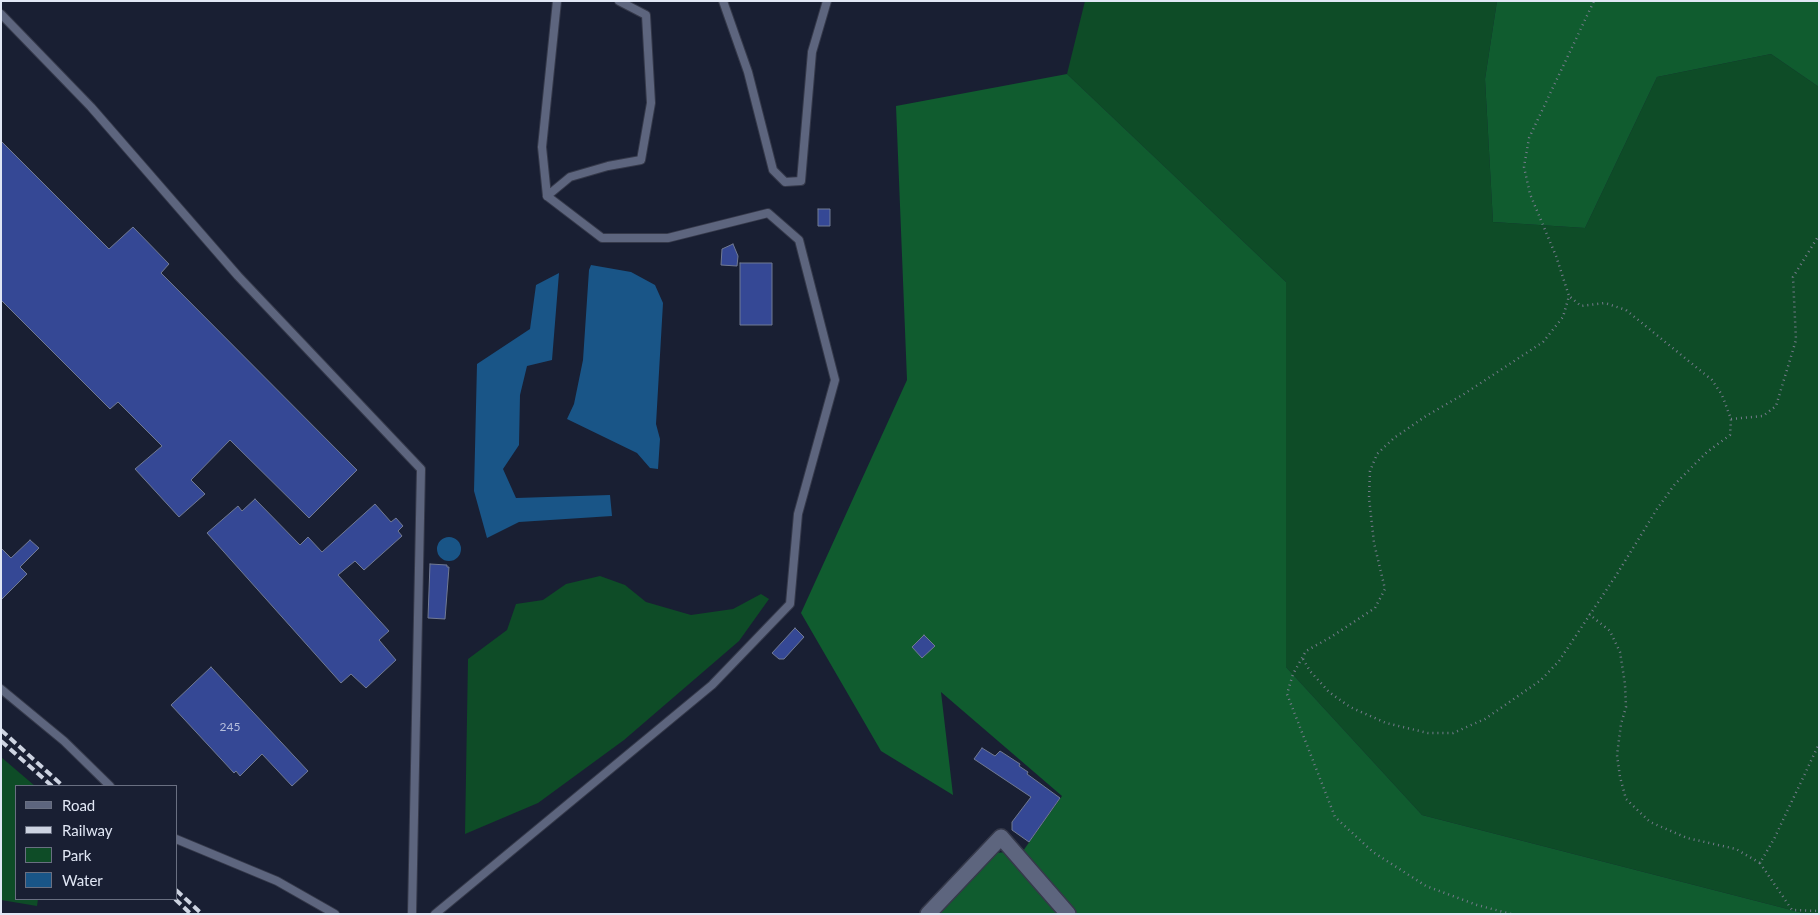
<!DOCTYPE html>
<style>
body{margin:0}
#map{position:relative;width:1820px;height:915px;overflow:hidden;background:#191f33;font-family:Lato,sans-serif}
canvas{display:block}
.frame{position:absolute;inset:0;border:2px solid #e1e7f5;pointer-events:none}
.legend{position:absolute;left:15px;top:785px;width:162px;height:115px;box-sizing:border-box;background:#191f33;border:1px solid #696f81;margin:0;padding:6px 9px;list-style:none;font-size:15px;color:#e1e7f5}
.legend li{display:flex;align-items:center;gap:10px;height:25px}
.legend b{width:25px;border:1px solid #696f81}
</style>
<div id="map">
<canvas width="1820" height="915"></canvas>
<div class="frame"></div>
<ul class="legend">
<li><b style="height:6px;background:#5d657e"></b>Road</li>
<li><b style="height:6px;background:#cdd3e1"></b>Railway</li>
<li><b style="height:14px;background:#0e4c27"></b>Park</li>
<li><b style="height:14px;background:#195587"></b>Water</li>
</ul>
</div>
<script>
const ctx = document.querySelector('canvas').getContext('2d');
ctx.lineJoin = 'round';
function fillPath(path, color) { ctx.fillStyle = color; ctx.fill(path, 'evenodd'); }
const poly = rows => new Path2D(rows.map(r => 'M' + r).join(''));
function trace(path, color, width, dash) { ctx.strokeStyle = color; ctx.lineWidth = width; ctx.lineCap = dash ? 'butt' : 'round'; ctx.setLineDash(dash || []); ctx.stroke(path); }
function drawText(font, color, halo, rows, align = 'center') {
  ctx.font = font + ' Lato,sans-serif'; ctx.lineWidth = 4; ctx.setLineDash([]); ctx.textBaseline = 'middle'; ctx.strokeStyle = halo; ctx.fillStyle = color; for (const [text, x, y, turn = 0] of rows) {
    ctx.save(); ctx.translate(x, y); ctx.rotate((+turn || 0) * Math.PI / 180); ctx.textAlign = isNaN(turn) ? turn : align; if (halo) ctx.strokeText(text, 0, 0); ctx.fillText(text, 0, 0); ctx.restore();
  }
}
const green = poly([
 [1085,1,1497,1,1485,79,1493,222,1585,228,1657,77,1771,54,1819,87,1819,914,1807,914,1422,815,1286,667,1286,282,1067,74],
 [600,576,625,585,646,602,691,615,733,609,761,594,769,599,739,641,624,740,538,803,465,834,468,659,507,630,516,604,543,600,566,584],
 [1,757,35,786,16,786,16,899,38,899,37,906,1,900]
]);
const forest = poly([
 [1497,1,1819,1,1819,87,1771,54,1657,77,1585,228,1493,222,1485,79],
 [1067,74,1286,282,1286,667,1422,815,1807,914,936,914,994,853,1023,851,1062,796,941,692,953,795,881,751,801,613,907,380,896,106]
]);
const water = poly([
 [591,265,631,272,655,285,663,303,656,424,660,439,658,469,650,468,637,453,567,419,574,404,583,360,589,270],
 [559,273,552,360,527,366,520,395,519,445,503,469,516,498,610,495,612,516,519,522,487,538,474,491,477,364,530,329,536,285],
 '437 549a12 12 0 1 1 24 0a12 12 0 1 1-24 0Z'
]);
const building = poly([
 [1,141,109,249,133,227,169,264,161,273,357,470,309,518,230,440,191,480,205,494,179,517,135,469,162,446,118,402,110,409,1,300,1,141],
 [818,209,830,209,830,226,818,226,818,209],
 [733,244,738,256,737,266,721,265,722,249,733,244],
 [740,263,772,263,772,325,740,325,740,263],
 [255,499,300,545,308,537,322,552,375,504,391,522,396,518,403,526,398,531,402,536,364,570,355,561,338,575,389,631,379,640,396,660,366,688,351,674,341,683,207,533,238,506,242,511,255,499],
 [30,540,39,548,20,567,27,574,1,600,1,548,11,558,30,540],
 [430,564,447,565,447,567,449,567,445,619,428,618,430,564],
 [795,628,804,637,784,659,779,659,772,653,795,628],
 [924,635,935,646,922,658,912,647,924,635],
 [211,667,308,771,292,786,262,754,240,776,236,771,234,773,171,705,211,667],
 [982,748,995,756,1000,751,1020,764,1019,766,1028,772,1027,774,1060,798,1029,842,1012,830,1012,822,1031,797,974,759,982,748]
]);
const path = poly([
 [1731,419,1763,416,1776,406,1796,340,1793,277,1819,235],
 [1589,614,1610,631,1620,652,1625,684,1626,707,1621,724,1617,755,1620,777,1626,799,1650,822,1687,838,1736,849,1760,863,1774,839,1819,744],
 [1303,659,1310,671,1329,692,1350,707,1386,723,1428,733,1453,733,1485,719,1541,680,1559,661,1617,574,1657,509,1675,484,1707,452,1730,435,1731,419,1722,395,1712,380,1626,310,1605,303,1581,306,1569,296],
 [1760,863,1792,910,1819,911],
 [1511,914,1477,905,1426,886,1373,852,1335,817,1287,694,1293,674,1306,651,1331,637,1375,608,1385,589,1374,543,1369,498,1370,471,1377,454,1394,438,1426,416,1464,394,1543,342,1563,317,1569,296,1556,256,1530,194,1524,167,1529,138,1594,1]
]);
const service = poly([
 [723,1,748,72,773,170,785,182,801,181,812,52,827,1],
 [1,14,91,107,238,276,421,469,412,914],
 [547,196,542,147,557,1],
 [1,689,64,741,110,786],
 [176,839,277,881,335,914],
 [435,914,712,685,790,604,798,514,835,380,799,240,768,213,668,238,602,238,547,196,570,177,608,166,641,160,651,103,646,15,619,1]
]);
const minor = poly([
 [928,914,1001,837,1068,914]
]);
const rail = poly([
 [1,730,63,786],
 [1,741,52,786],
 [176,890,202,914],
 [175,899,191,914]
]);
const numberNames = [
 ["245",230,727]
];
fillPath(green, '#0e4c27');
fillPath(forest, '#105c2f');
fillPath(water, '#195587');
fillPath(building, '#354895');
trace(building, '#717a93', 1);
trace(service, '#35394a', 10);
trace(minor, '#35394a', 18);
trace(path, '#757b8c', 2.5, [1, 4]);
trace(service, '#5d657e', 8);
trace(minor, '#5d657e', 15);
trace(rail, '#cdd3e1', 4, [8, 4]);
drawText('12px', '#b6bfdd', null, numberNames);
</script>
